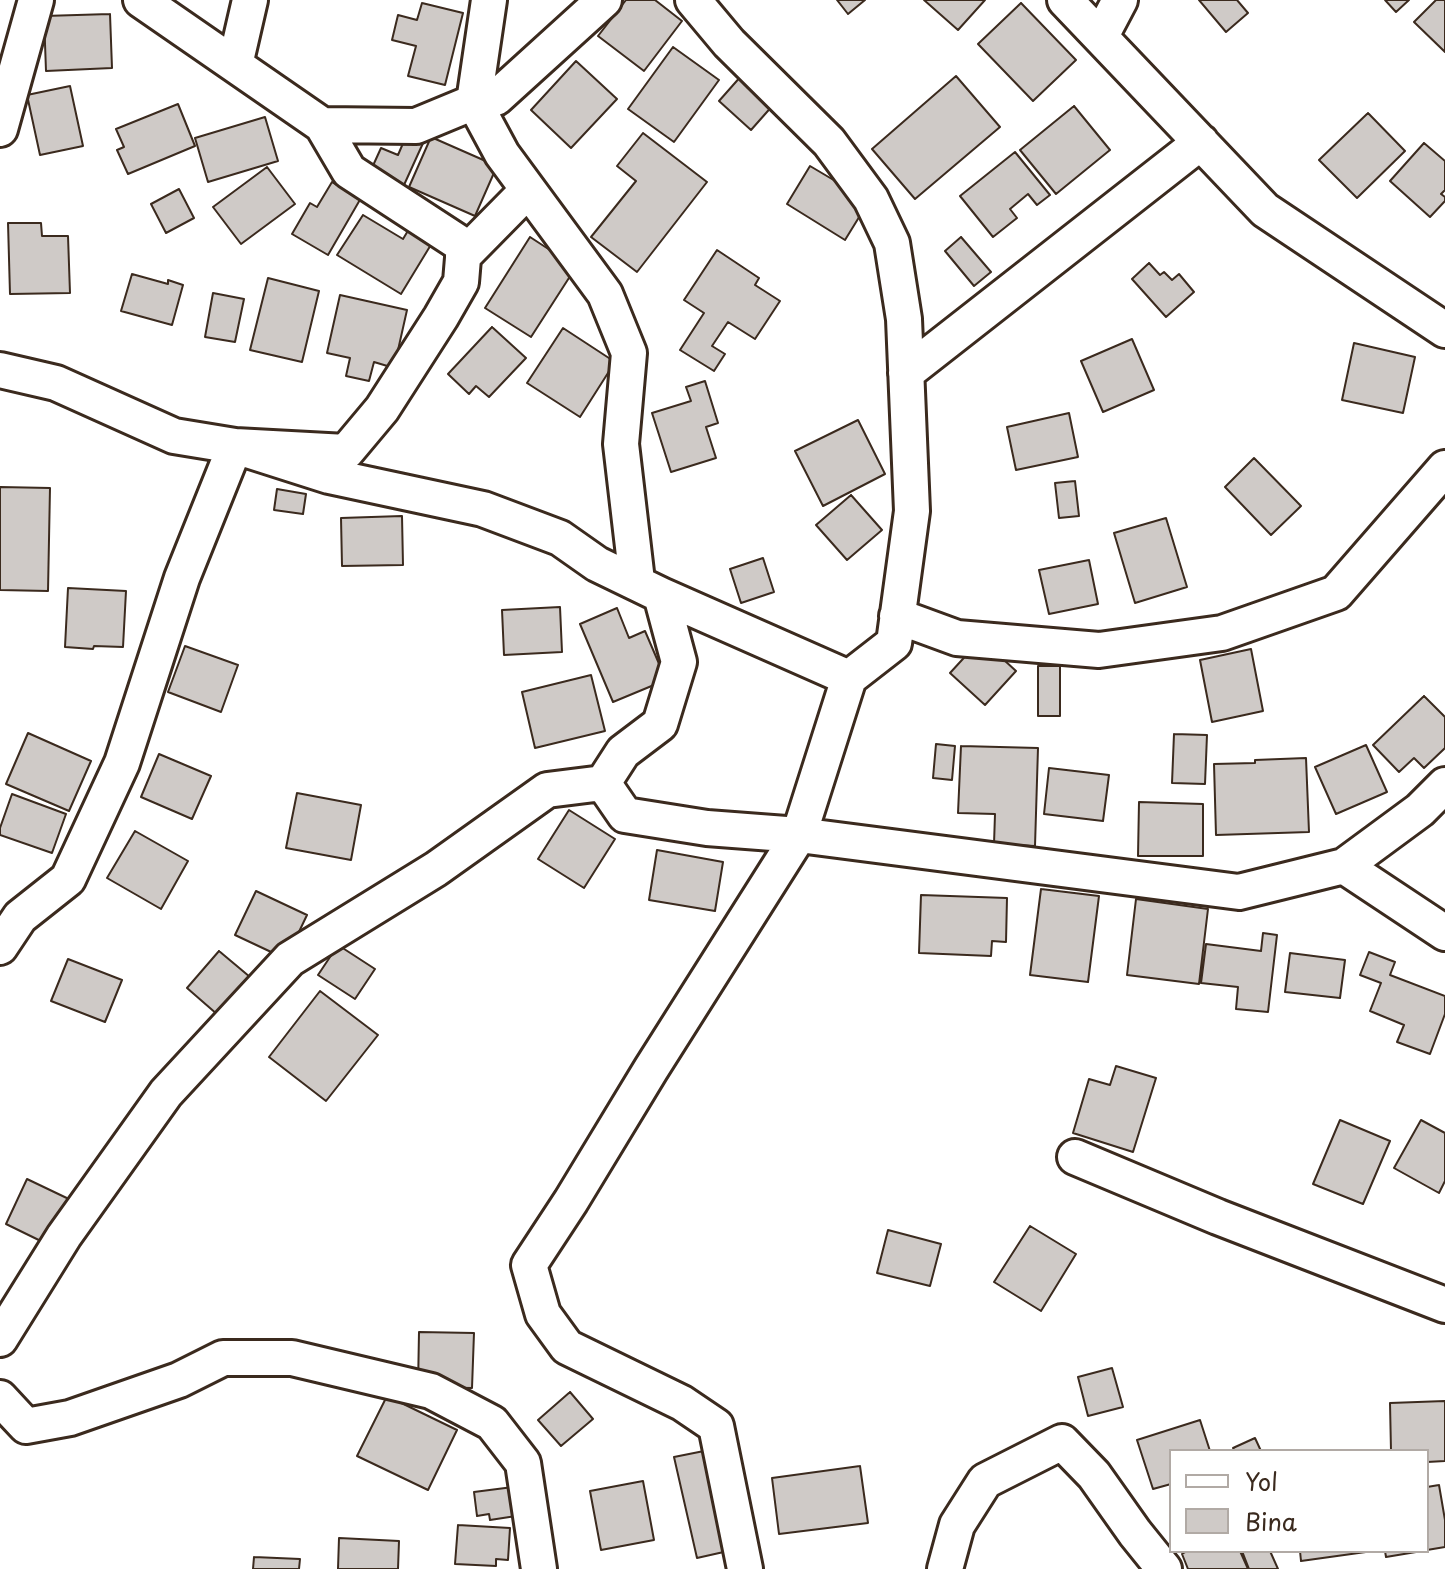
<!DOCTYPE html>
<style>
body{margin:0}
#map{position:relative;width:1445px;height:1569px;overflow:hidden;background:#fff;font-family:"Playpen Sans",sans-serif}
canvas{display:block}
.legend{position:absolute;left:1169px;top:1449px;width:260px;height:104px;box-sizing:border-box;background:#fff;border:2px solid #b1aaa5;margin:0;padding:10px 14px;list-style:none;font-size:24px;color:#3b2a1e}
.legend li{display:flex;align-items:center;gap:16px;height:40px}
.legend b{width:40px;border:2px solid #b1aaa5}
</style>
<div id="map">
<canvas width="1445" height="1569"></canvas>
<ul class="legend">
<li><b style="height:10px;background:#fff"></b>Yol</li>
<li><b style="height:22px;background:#cfcac7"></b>Bina</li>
</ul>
</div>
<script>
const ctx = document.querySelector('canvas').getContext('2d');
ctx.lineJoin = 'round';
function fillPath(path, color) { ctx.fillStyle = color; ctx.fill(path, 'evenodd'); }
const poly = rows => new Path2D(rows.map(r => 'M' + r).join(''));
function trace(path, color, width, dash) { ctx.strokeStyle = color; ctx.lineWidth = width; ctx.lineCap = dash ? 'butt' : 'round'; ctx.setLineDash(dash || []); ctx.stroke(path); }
const building = poly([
 [626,0,655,0,682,21,644,71,598,36,626,0],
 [837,0,865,0,848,14,837,0],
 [924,0,985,0,958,30,924,0],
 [1199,0,1237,0,1248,13,1226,32,1199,0],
 [1385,0,1409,0,1396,12,1385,0],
 [1436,0,1445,0,1445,52,1414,22,1436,0],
 [422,3,463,13,445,85,408,76,416,46,392,40,398,15,417,20,422,3],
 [1021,3,1076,60,1033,101,978,44,1021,3],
 [110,14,112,68,46,71,44,16,110,14],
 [673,47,719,80,674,142,628,109,673,47],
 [576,61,617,99,571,148,531,110,576,61],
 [742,75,774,104,751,130,719,101,742,75],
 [956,76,1000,127,915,199,872,149,956,76],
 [70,86,83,146,40,155,27,95,70,86],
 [178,104,195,146,128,174,117,150,124,147,116,129,178,104],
 [1074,106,1110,150,1056,194,1020,150,1074,106],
 [1368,113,1405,151,1357,198,1319,160,1368,113],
 [265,117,278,161,208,182,195,138,265,117],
 [643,133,707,182,637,272,591,237,636,181,617,166,643,133],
 [407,134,424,141,404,185,371,170,381,148,398,155,407,134],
 [431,137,497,166,475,216,409,187,431,137],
 [1424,143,1445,161,1445,190,1441,194,1445,197,1445,201,1430,217,1390,181,1424,143],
 [1015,152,1050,195,1037,205,1028,194,1010,209,1017,218,993,237,960,196,1015,152],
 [810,166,869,201,845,240,787,204,810,166],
 [267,167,295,204,241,244,213,207,267,167],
 [332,182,361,198,328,255,292,234,310,203,317,207,332,182],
 [179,189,194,218,166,233,151,204,179,189],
 [363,215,403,239,409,229,432,243,401,294,337,255,363,215],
 [8,223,41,223,42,236,68,236,70,293,10,294,8,223],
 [530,237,576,267,531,337,485,308,530,237],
 [961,237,991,272,974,286,945,251,961,237],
 [717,250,759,278,755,285,780,301,755,339,728,322,712,346,725,354,714,371,680,350,704,313,684,300,717,250],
 [1149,263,1160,275,1164,272,1172,280,1179,274,1194,292,1166,317,1132,279,1149,263],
 [132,274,168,284,168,280,183,285,172,325,121,311,132,274],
 [268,278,319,291,302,362,250,350,268,278],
 [213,293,244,299,235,342,205,337,213,293],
 [340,295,407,310,394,368,374,362,369,381,346,376,350,358,327,353,340,295],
 [492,327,526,358,489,397,476,386,469,394,448,374,492,327],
 [563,328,615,362,580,417,527,383,563,328],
 [1132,339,1154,390,1103,412,1081,361,1132,339],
 [1354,343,1415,357,1403,413,1342,400,1354,343],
 [705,381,718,423,706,427,716,458,671,472,652,413,691,401,686,387,705,381],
 [1069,413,1078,457,1016,470,1007,427,1069,413],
 [858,420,885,474,823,506,795,451,858,420],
 [1254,458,1301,506,1271,535,1225,487,1254,458],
 [1075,481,1079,516,1059,518,1055,483,1075,481],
 [0,487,50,488,48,591,0,590,0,487],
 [277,489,306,494,303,514,274,510,277,489],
 [851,495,882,530,847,560,816,525,851,495],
 [402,516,403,565,342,566,341,518,402,516],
 [1166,518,1187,587,1135,603,1114,533,1166,518],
 [763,558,774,592,741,603,730,569,763,558],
 [1089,560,1098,604,1049,614,1039,570,1089,560],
 [68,588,126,591,123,647,94,646,93,649,65,647,68,588],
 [560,607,562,652,504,655,502,610,560,607],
 [617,608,629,638,645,631,666,680,613,702,580,624,617,608],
 [185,646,238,665,221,712,168,692,185,646],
 [991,648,1016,671,985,705,950,673,972,649,982,658,991,648],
 [1251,649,1263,711,1212,722,1200,660,1251,649],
 [1038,666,1060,666,1060,716,1038,716,1038,666],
 [591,675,605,731,535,748,522,692,591,675],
 [1424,696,1445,717,1445,748,1424,768,1414,758,1399,772,1373,745,1424,696],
 [28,733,91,761,69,811,6,784,28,733],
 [1174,734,1207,735,1205,784,1172,783,1174,734],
 [936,744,955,746,952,780,933,778,936,744],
 [1366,745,1387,792,1336,814,1315,767,1366,745],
 [961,746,1038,748,1035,846,994,844,995,814,958,813,961,746],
 [159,754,211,776,192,819,141,797,159,754],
 [1306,758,1309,832,1216,835,1214,764,1255,763,1255,760,1306,758],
 [1049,768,1109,775,1103,821,1044,814,1049,768],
 [297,793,361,805,351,860,286,848,297,793],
 [12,794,66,814,52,853,0,835,0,828,12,794],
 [1139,802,1203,804,1203,856,1138,856,1139,802],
 [569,810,615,839,584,888,538,859,569,810],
 [135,831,188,861,161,909,107,878,135,831],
 [657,850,723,862,715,911,649,900,657,850],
 [1041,889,1099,896,1088,982,1030,975,1041,889],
 [256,891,307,915,286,959,235,935,256,891],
 [921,895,1007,898,1006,942,992,941,991,956,919,953,921,895],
 [1136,899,1208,909,1199,984,1127,975,1136,899],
 [1263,933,1277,935,1268,1012,1236,1009,1238,987,1201,983,1206,944,1261,951,1263,933],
 [338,945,375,969,355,999,318,975,338,945],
 [219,951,250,977,218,1015,187,988,219,951],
 [1369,952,1395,962,1390,975,1445,996,1445,1014,1430,1054,1397,1042,1404,1025,1370,1011,1381,983,1360,975,1369,952],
 [1290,953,1345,960,1340,998,1285,992,1290,953],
 [68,959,122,980,105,1022,51,1001,68,959],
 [320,991,378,1035,326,1101,269,1057,320,991],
 [1116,1066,1156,1078,1133,1152,1073,1133,1089,1079,1110,1085,1116,1066],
 [1340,1120,1390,1141,1363,1204,1313,1184,1340,1120],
 [1421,1120,1445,1133,1445,1181,1439,1193,1394,1168,1421,1120],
 [27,1179,73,1201,51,1246,6,1224,27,1179],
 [1030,1226,1076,1254,1041,1311,994,1282,1030,1226],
 [888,1230,941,1244,930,1286,877,1273,888,1230],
 [419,1332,474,1333,472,1388,418,1387,419,1332],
 [1112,1368,1123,1407,1088,1416,1078,1377,1112,1368],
 [570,1392,593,1419,561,1446,538,1420,570,1392],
 [387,1396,457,1430,428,1490,357,1456,387,1396],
 [1445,1401,1445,1461,1427,1462,1427,1451,1391,1451,1390,1403,1445,1401],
 [1200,1420,1210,1451,1171,1451,1171,1484,1153,1489,1137,1440,1200,1420],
 [1255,1438,1261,1451,1235,1451,1233,1448,1255,1438],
 [714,1449,737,1549,697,1558,674,1457,714,1449],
 [860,1466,868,1523,779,1534,772,1478,860,1466],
 [643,1481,654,1540,601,1550,590,1491,643,1481],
 [1439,1485,1445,1520,1445,1547,1427,1550,1427,1487,1439,1485],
 [513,1487,516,1516,490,1520,489,1514,477,1516,474,1492,513,1487],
 [458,1525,510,1528,508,1560,496,1559,496,1566,455,1564,458,1525],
 [339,1538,399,1541,398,1569,338,1569,339,1538],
 [1187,1551,1240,1551,1248,1569,1188,1569,1182,1554,1187,1551],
 [1242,1551,1270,1551,1278,1569,1249,1569,1242,1551],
 [1300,1551,1373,1551,1301,1561,1300,1551],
 [1385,1551,1422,1551,1386,1557,1385,1551],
 [254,1557,300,1559,299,1569,253,1569,254,1557]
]);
const street = poly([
 [141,0,322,125,416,126,474,102,496,98,604,0],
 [489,0,474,102,502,154,605,294,629,353,621,444,637,581],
 [693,0,729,43,829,142,871,199,892,243,904,319,912,511,894,643,849,678,799,835,651,1069,571,1201,529,1265,543,1314,567,1347,682,1403,716,1426,745,1569],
 [1065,0,1265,210,1445,330],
 [1101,36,1120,0],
 [235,65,250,0],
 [0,129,36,0],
 [463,256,528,190],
 [0,370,56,383,174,436,235,446,329,476,483,509,560,538,597,564,661,595,679,662,660,724,623,752,603,783,625,815,707,828,799,835,1239,892,1344,866,1445,933],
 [906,373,1201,142],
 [661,595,849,678],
 [897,616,957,638,1099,650,1222,633,1336,593,1445,468],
 [1344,866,1420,810,1445,785],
 [0,947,20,917,68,879,122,763,182,578,235,446,346,452,382,409,441,317,461,282,464,246,349,171,322,125],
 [1075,1157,1218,1217,1445,1305],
 [0,1339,64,1236,166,1093,290,959,436,869,547,790,603,783],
 [0,1398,26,1426,70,1418,179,1380,223,1358,292,1358,431,1391,492,1423,523,1463,539,1569],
 [945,1569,957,1525,985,1481,1062,1442,1094,1475,1135,1533,1164,1569]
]);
fillPath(building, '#cfcac7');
trace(building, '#3b2a1e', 2);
trace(street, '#3b2a1e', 40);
trace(street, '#fff', 34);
</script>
